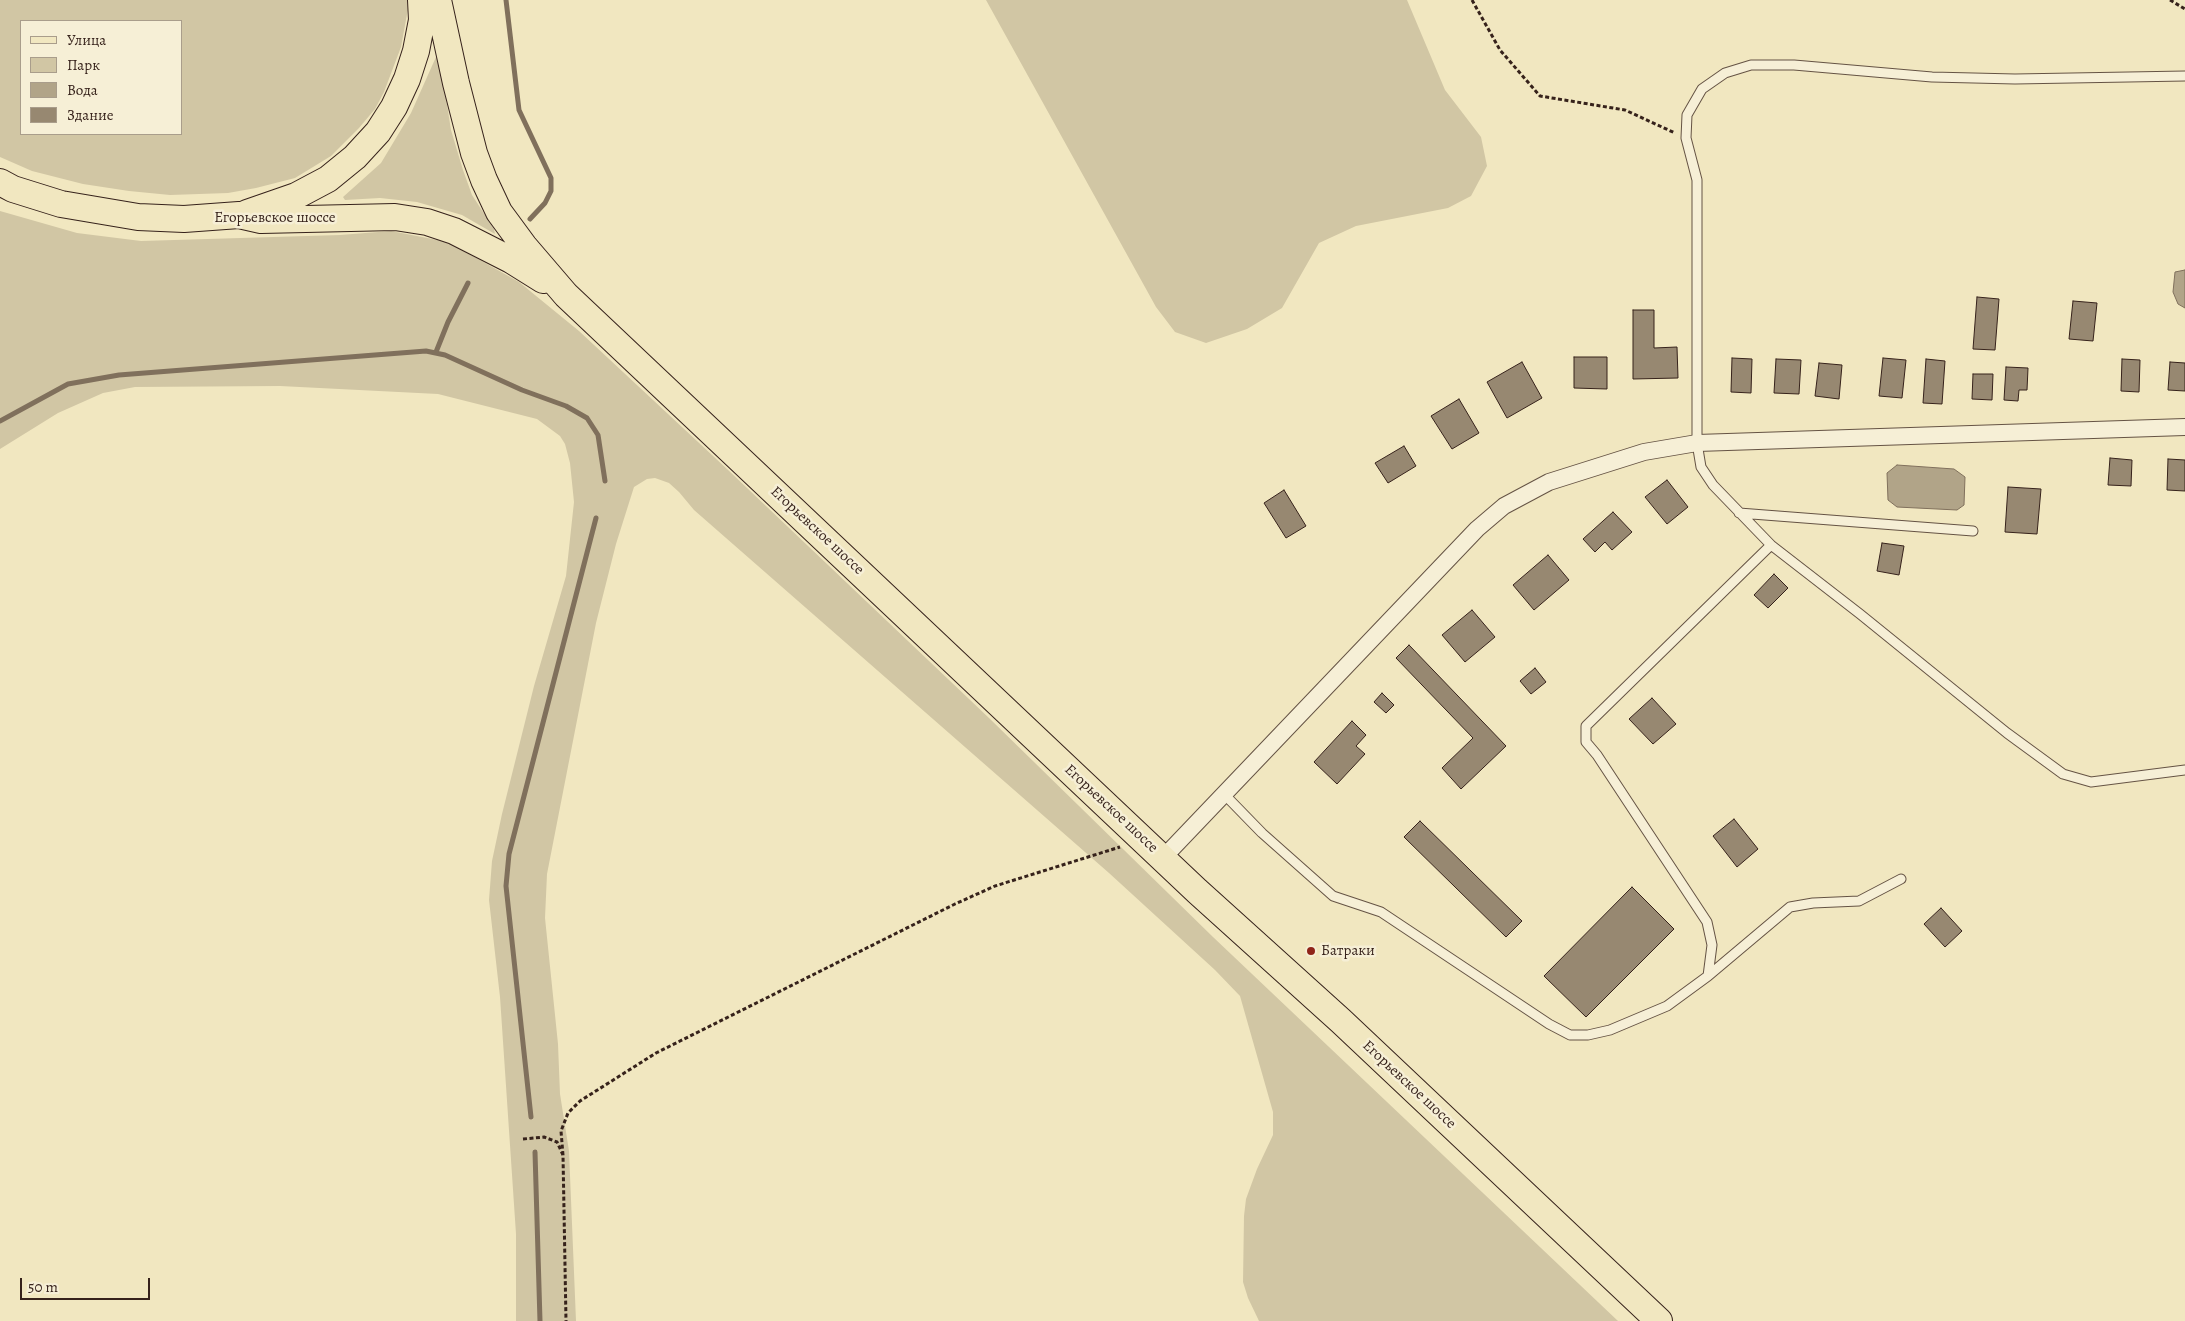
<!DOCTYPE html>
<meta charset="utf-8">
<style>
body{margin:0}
#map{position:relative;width:2185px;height:1321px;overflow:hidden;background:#f1e7c0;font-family:Alegreya,serif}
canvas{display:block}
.legend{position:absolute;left:20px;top:20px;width:162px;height:115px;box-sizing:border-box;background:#f6efd6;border:1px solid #a99d8b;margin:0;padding:6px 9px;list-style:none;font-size:15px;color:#36221b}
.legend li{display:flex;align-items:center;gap:10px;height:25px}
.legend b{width:25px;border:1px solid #a99d8b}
.scale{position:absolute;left:20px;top:1278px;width:130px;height:22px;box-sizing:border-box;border:2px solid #36221b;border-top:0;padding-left:6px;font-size:15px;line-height:18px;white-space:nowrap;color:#36221b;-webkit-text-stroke:4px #f6efd6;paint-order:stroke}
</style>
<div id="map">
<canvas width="2185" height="1321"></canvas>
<ul class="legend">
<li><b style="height:6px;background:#f1e7c0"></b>Улица</li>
<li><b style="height:14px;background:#d1c6a4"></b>Парк</li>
<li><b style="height:14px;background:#b1a488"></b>Вода</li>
<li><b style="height:14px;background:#978871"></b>Здание</li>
</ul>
<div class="scale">50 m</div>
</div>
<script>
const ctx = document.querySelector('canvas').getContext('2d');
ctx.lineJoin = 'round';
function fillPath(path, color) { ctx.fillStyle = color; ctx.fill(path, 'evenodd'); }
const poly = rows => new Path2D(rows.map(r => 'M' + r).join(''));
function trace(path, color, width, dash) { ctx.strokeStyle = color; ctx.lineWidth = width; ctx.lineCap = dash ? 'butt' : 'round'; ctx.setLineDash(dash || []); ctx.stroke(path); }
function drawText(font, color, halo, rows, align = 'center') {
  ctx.font = font + ' Alegreya,serif'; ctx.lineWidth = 5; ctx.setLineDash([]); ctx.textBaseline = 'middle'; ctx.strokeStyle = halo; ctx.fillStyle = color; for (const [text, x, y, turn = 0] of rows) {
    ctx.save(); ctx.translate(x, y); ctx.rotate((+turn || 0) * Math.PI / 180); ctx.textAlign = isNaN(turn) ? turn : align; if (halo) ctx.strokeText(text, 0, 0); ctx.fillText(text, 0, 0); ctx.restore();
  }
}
const green = poly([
 [0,0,407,0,408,9,401,47,384,92,375,109,359,128,331,156,295,178,256,188,228,193,170,195,129,191,83,184,32,171,0,157],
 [21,21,181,21,181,134,21,134],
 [986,0,1407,0,1445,90,1481,137,1487,166,1471,196,1448,208,1356,226,1319,243,1282,308,1247,329,1206,343,1175,332,1156,307],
 [436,57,440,60,451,130,463,170,472,195,494,229,495,234,462,215,417,202,380,198,345,200,343,197,381,163,411,113],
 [0,211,77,233,141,241,340,235,391,231,448,242,519,282,579,331,727,469,989,718,1213,937,1618,1321,1259,1321,1248,1298,1243,1282,1244,1216,1246,1199,1257,1169,1273,1135,1273,1112,1240,996,1215,970,1109,873,694,510,679,492,669,483,655,478,647,479,634,487,616,544,596,623,547,874,545,918,558,1044,560,1094,569,1151,576,1321,516,1321,516,1234,500,997,489,900,492,861,502,814,534,686,566,576,574,502,570,463,565,444,560,436,537,419,438,394,280,386,135,387,103,393,58,413,0,449]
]);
const water = poly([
 [2185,270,2185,308,2178,304,2173,292,2175,272,2185,270],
 [1897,465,1954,469,1965,477,1964,505,1957,510,1897,507,1888,500,1887,473,1897,465]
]);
const stream = poly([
 [506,0,519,110,551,178,551,191,545,203,530,219],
 [436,352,448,322,468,283],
 [0,421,68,384,119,375,426,351,445,355,522,390,566,406,587,418,598,435,605,481],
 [531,1117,506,886,509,854,596,518],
 [535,1152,540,1321]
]);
const building = poly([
 [1977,297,1999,299,1995,350,1973,349,1977,297],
 [2073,301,2097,303,2093,341,2069,339,2073,301],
 [1633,310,1654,310,1654,348,1677,347,1678,378,1633,379,1633,310],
 [1574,357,1607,357,1607,389,1574,388,1574,357],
 [1732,358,1752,359,1751,393,1731,392,1732,358],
 [1883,358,1906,360,1902,398,1879,396,1883,358],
 [1776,359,1801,360,1799,394,1774,393,1776,359],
 [1926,359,1945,361,1942,404,1923,403,1926,359],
 [2122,359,2140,360,2139,392,2121,391,2122,359],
 [1522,362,1542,398,1507,418,1487,382,1522,362],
 [2170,362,2185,363,2185,391,2168,390,2170,362],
 [1819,363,1842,365,1839,399,1815,396,1819,363],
 [2006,367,2028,368,2027,390,2019,390,2018,401,2004,400,2006,367],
 [1973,374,1993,374,1992,400,1972,399,1973,374],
 [1459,399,1479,433,1452,449,1431,416,1459,399],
 [1404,446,1416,466,1388,483,1375,463,1404,446],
 [2110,458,2132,460,2131,486,2108,485,2110,458],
 [2168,459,2185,460,2185,491,2167,490,2168,459],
 [1667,480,1688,507,1667,524,1645,497,1667,480],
 [2008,487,2041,489,2037,534,2005,532,2008,487],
 [1284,490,1306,526,1286,538,1264,503,1284,490],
 [1613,512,1632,532,1612,550,1605,542,1595,552,1583,539,1613,512],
 [1882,543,1904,546,1899,575,1877,571,1882,543],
 [1548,555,1569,580,1534,610,1513,585,1548,555],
 [1774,574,1788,588,1768,608,1754,595,1774,574],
 [1472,610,1495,637,1465,662,1442,635,1472,610],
 [1409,645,1506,746,1461,789,1442,768,1473,738,1396,658,1409,645],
 [1535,668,1546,682,1531,694,1520,681,1535,668],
 [1382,693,1394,705,1386,713,1374,702,1382,693],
 [1652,698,1676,724,1653,744,1629,719,1652,698],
 [1352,721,1366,735,1356,746,1365,754,1337,784,1314,762,1352,721],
 [1734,819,1758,849,1737,867,1713,836,1734,819],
 [1420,821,1522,921,1506,937,1404,837,1420,821],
 [1632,887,1674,929,1586,1017,1544,976,1632,887],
 [1941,908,1962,931,1945,947,1924,924,1941,908]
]);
const path = poly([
 [1472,0,1500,50,1540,96,1625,110,1675,133],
 [2170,0,2185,9],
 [523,1139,544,1137,557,1142,563,1155,566,1321],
 [563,1155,561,1131,568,1113,580,1101,656,1053,955,904,995,886,1120,847]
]);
const service = poly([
 [2185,76,2015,79,1932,77,1794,65,1751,65,1725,73,1702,89,1687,115,1686,138,1697,180,1697,443,1701,467,1713,485,1771,545,1860,614,2007,733,2063,774,2091,782,2185,770],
 [1739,513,1973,531],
 [1224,794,1262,833,1333,896,1381,912,1549,1024,1570,1035,1588,1035,1610,1030,1667,1006,1708,976,1790,907,1813,903,1859,901,1901,879],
 [1708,976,1712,945,1707,922,1597,755,1586,742,1586,726,1771,545]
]);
const minor = poly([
 [1163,858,1477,529,1504,506,1549,482,1644,452,1697,443,2185,427]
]);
const primary = poly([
 [438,0,456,83,474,153,484,180,499,212,524,246,566,295,1197,891,1341,1021,1659,1321],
 [0,182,13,189,61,204,138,217,184,219,239,215,261,220,395,217,427,222,454,231,511,260,543,280],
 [247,213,296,196,328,179,355,157,378,132,394,107,407,79,416,51,422,20,421,0]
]);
const markers = [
 [1311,951,5,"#8f2418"]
];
const streetNames = [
 ["Егорьевское шоссе",275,218],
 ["Егорьевское шоссе",817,531,43],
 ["Егорьевское шоссе",1111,809,43],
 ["Егорьевское шоссе",1409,1085,43]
];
const poiNames = [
 ["Батраки",1321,951]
];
fillPath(green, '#d1c6a4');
fillPath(water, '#b1a488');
trace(water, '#80705c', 1);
trace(stream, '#80705c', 5);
fillPath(building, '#978871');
trace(building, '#36221b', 1);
trace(service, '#655344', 11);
trace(minor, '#655344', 18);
trace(primary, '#36221b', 28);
trace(path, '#36221b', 3, [4, 2.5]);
trace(service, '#f6efd6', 9);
trace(minor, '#f6efd6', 16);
trace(primary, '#f1e7c0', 26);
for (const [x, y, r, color] of markers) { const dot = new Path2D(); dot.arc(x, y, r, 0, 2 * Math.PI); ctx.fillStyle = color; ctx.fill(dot); trace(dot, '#f6efd6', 2); }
drawText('15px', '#36221b', '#f6efd6', streetNames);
drawText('15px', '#36221b', '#f6efd6', poiNames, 'left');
</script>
